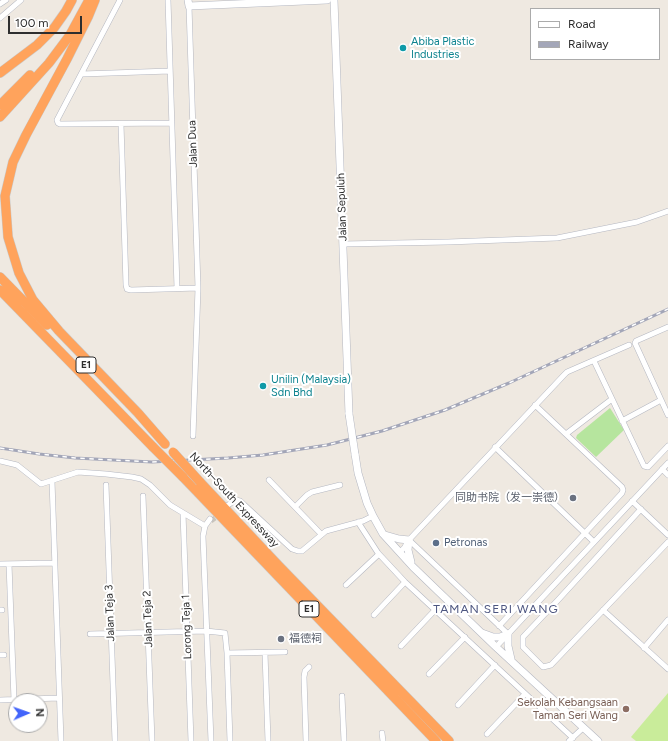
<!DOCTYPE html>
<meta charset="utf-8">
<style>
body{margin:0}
#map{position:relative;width:668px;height:741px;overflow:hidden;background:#efe9e1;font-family:Figtree,sans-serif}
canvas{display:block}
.legend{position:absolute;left:530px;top:8px;width:130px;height:52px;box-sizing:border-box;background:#fff;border:1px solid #ababab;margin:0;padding:5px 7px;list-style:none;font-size:12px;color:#2e2e2e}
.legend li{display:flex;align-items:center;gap:8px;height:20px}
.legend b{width:20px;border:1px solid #ababab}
.north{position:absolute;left:8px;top:693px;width:40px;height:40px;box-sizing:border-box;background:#fff;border:1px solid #ababab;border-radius:50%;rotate:88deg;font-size:11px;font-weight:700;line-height:16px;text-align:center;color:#2e2e2e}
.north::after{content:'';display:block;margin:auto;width:14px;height:18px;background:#4264fb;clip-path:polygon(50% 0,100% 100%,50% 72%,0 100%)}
.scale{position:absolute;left:8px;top:16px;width:74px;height:18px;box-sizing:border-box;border:2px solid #2e2e2e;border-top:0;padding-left:5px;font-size:12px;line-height:14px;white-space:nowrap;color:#2e2e2e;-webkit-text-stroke:3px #fff;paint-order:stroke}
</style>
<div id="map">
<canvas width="668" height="741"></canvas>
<ul class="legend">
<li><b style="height:5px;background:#fff"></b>Road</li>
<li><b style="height:5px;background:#a3a6b8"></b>Railway</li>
</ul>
<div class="north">N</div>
<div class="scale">100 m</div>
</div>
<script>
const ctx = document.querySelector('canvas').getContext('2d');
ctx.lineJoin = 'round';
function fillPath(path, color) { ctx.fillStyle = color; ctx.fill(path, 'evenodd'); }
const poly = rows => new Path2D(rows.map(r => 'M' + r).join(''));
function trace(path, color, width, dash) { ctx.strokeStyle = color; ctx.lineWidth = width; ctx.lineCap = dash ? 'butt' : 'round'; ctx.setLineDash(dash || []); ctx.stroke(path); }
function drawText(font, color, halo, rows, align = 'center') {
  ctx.font = font + ' Figtree,"Noto Sans SC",sans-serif'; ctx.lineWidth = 4; ctx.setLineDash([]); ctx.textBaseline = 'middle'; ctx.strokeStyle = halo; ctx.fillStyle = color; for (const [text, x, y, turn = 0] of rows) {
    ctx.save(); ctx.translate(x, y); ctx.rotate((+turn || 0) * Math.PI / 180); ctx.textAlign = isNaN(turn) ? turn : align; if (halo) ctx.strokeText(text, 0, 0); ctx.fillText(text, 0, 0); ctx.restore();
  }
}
const green = poly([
 [610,408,624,430,596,457,576,438,577,435]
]);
const pitch = poly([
 [668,693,668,741,636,741,631,737]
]);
const streetTunnel = poly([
 [211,521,230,507]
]);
const street = poly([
 [120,0,57,120,58,123,60,124,172,123],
 [168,0,177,288],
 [0,4,6,0],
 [189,6,198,288,193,436],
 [0,18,21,0],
 [82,74,170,71],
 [121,124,126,285,127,289,131,290,198,288],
 [343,244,448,242,557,238,637,222,668,211],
 [668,327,636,341,635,343,668,415],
 [594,361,644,466,648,467,668,446],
 [622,421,661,400],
 [566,434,612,399],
 [495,447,594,542],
 [0,461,17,465,41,484,78,472,106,474,132,477,141,479,150,485,170,505,205,526],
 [662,469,668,475],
 [269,480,321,534],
 [52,481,61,741],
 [106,485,115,741],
 [143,496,152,741],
 [632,501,668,535],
 [228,505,236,500,240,501,292,549,298,551,302,551,326,531,363,521,373,516],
 [295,507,307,495,312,492,340,485],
 [641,509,558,600,523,637,523,647,543,667,551,665,668,542],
 [183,513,191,741],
 [210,519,205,526,203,536,211,741],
 [358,522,378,553,405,582,573,738],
 [409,540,508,634],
 [400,552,405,547,407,542,564,375,567,372,629,345],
 [0,564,55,563],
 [9,564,14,700],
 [346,585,379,554],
 [0,610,2,610],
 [603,610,668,669],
 [374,615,405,582],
 [499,626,622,493,623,490,622,487,535,405],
 [90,634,206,631,225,633,227,653,230,741],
 [401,646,435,610],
 [496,647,668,463],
 [644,648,668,620],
 [227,653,285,652],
 [265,653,268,741],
 [0,655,4,655],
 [429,674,465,637],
 [342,696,344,741],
 [0,700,59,698],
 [458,705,495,665],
 [382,733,383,741],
 [487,734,525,694],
 [306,741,304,677,305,671,309,667],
 [569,741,583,728]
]);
const secondary = poly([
 [188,0,189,6,327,0],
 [334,0,349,414],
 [355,454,358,473,367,503,373,516,383,534,413,567,496,647,598,741],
 [385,535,399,539,409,540,408,550,411,562],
 [482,633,493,637,500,637,508,634,508,646,511,659]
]);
const highway = poly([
 [95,0,88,17,67,59,26,135,13,162,5,196,8,237,19,273,33,300,59,331,138,413,165,444],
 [0,73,37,45,54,28,66,11,72,0],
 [0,105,30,75],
 [0,117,49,63,70,35,89,0],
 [0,277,47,325],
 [0,290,153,447],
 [183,477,436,741],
 [200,482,279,566,449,741]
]);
const rail = poly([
 [0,448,39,454,75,458,152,462,228,458,263,455,327,445,382,431,445,410,509,383,668,309]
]);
const secondaryBridge = poly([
 [349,414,355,454]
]);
const highwayBridge = poly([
 [153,447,183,477],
 [173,452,200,482]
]);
const markers = [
 [403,48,4,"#0f9aa8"],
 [263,386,4,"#0f9aa8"],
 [573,498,4,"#6b7280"],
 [436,543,4,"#5c6f8a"],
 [281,639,4,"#6b7280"],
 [626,709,4,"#8d6e63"]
];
const shields = [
 [86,365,20],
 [309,609,20]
];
const shieldNames = [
 ["E1",86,365],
 ["E1",309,609]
];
const cultureNames = [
 ["Abiba Plastic",411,42],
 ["Industries",411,55],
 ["Unilin (Malaysia)",271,380],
 ["Sdn Bhd",271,393]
];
const streetNames = [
 ["Jalan Dua",193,144,-92],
 ["Jalan Sepuluh",342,207,-92],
 ["North–South Expressway",234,500,47],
 ["Jalan Teja 3",110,613,-92],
 ["Jalan Teja 2",148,619,-92],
 ["Lorong Teja 1",187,627,-92]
];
const worshipNames = [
 ["同助书院（发一崇德）",565,498],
 ["福德祠",289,639,"left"]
];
const serviceNames = [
 ["Petronas",444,543]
];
const educationNames = [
 ["Sekolah Kebangsaan",618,703],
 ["Taman Seri Wang",618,716]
];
const neighbourhoodNames = [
 ["TAMAN SERI WANG",496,609]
];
fillPath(green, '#b6e59e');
fillPath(pitch, '#c9ec9a');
trace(streetTunnel, '#c8c4bd', 5, [5, 2.5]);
trace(street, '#b4b7c1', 6);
trace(secondary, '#b4b7c1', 8);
trace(highway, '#c9c9c9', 10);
trace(street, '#fff', 5);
trace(secondary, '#fff', 7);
trace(highway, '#ffa35c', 9);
trace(rail, '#a3a6b8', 3);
trace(rail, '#fff', 1.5, [4.5]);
trace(secondaryBridge, '#b4b7c1', 8, []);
trace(highwayBridge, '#c9c9c9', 10, []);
trace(secondaryBridge, '#fff', 7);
trace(highwayBridge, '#ffa35c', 9);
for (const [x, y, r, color] of markers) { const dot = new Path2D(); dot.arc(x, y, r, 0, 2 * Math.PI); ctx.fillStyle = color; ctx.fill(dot); trace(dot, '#fff', 1.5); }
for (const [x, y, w] of shields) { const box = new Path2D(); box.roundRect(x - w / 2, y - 8, w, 16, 3); ctx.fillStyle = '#fff'; ctx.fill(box); trace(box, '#2e2e2e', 1); }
drawText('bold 10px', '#2e2e2e', null, shieldNames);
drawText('11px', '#0d838f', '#fff', cultureNames, 'left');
drawText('11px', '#2e2e2e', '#fff', streetNames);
drawText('11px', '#5b616d', '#fff', worshipNames, 'right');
drawText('11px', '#4e5e75', '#fff', serviceNames, 'left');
drawText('11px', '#785e54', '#fff', educationNames, 'right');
ctx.letterSpacing = '1px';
drawText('12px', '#4d5680', '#fff', neighbourhoodNames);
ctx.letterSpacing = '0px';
</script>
